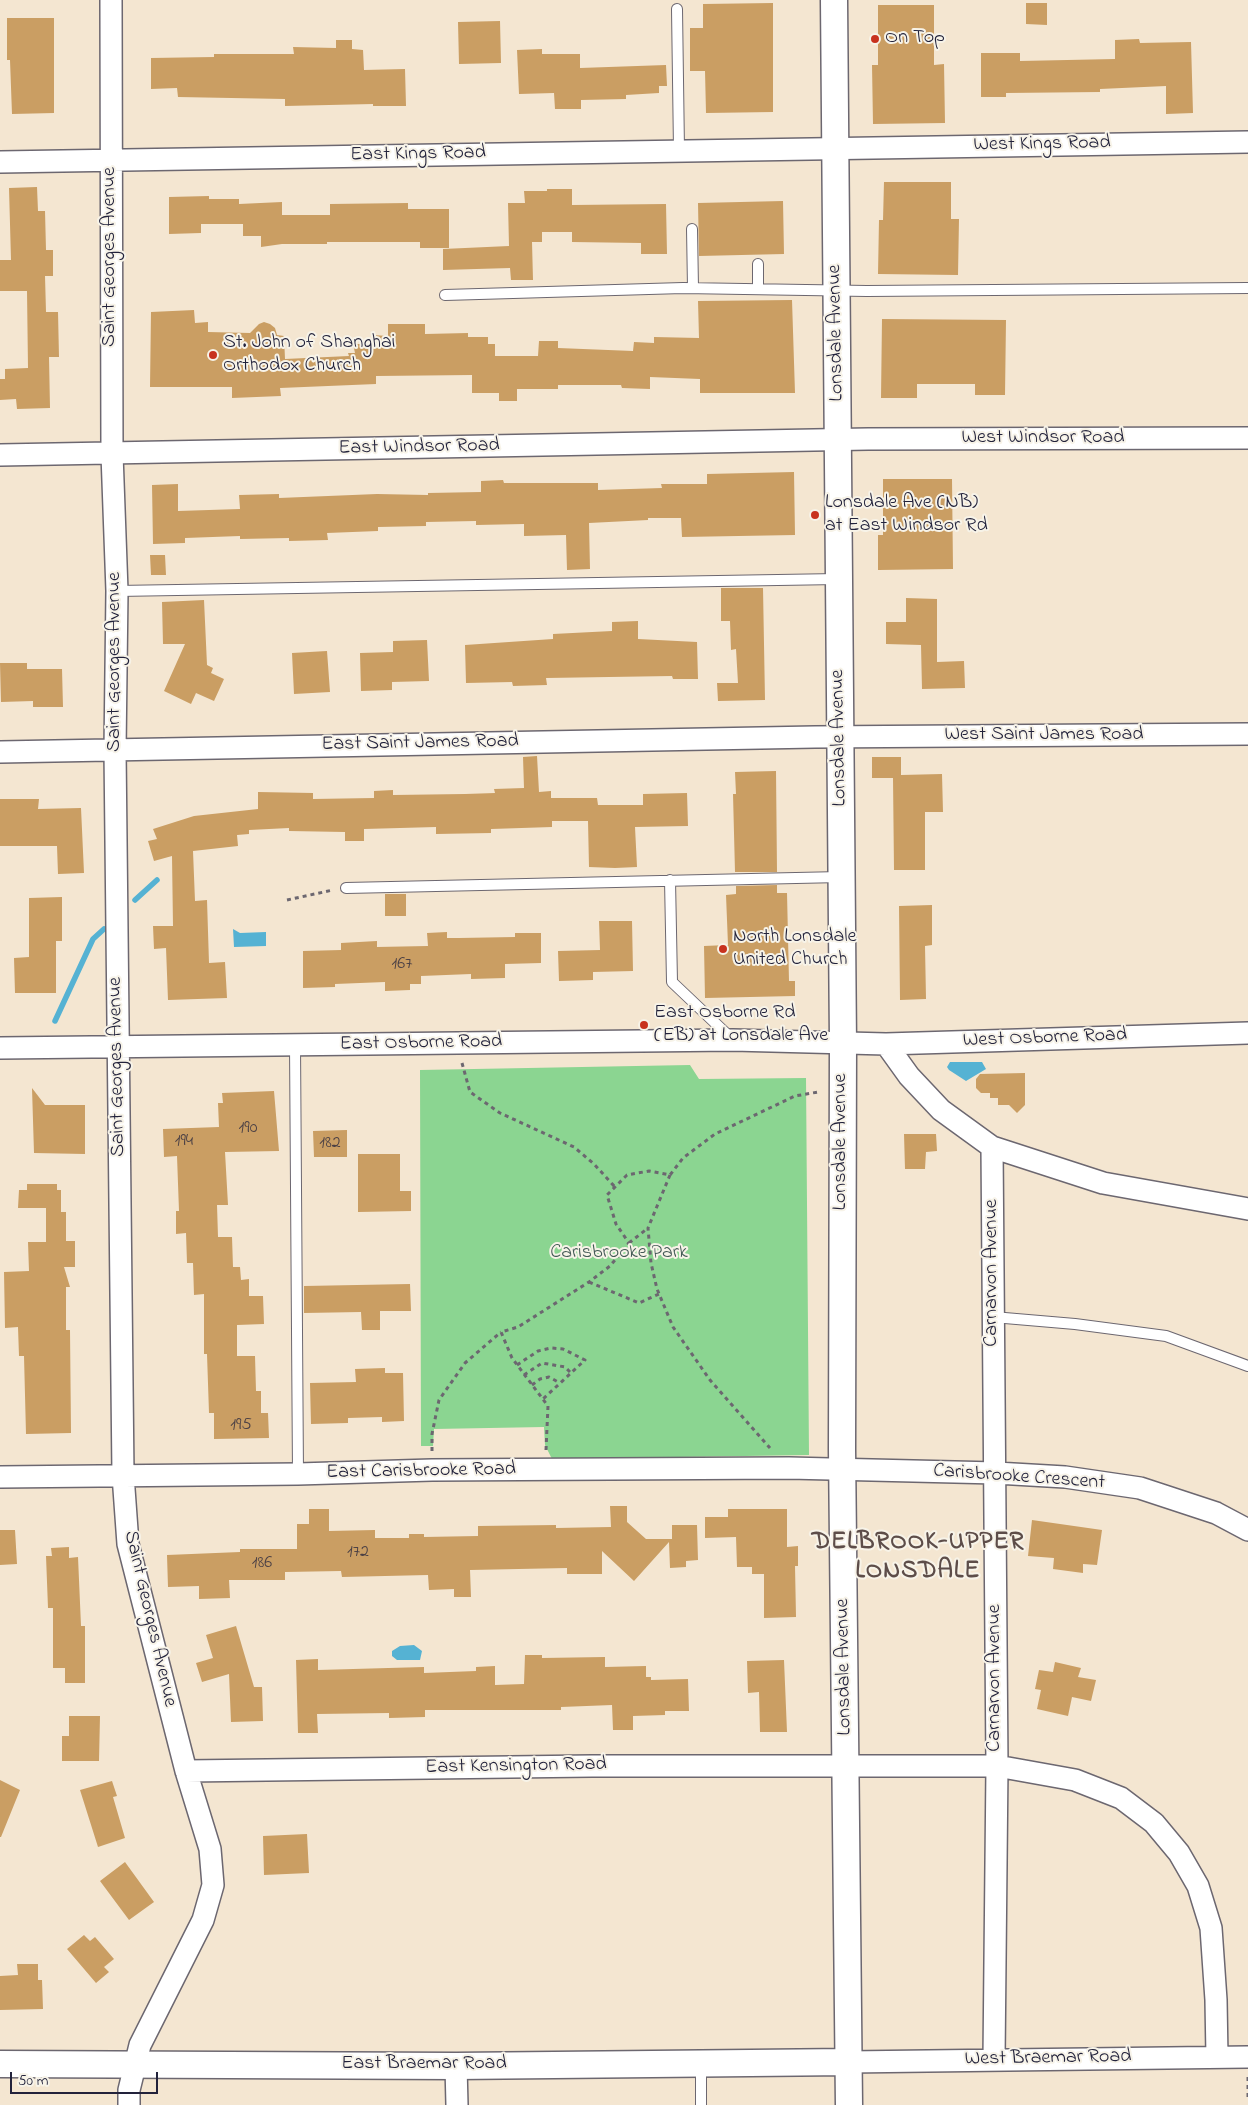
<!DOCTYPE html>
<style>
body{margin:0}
#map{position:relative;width:1248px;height:2105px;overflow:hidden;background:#f4e6d1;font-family:"Indie Flower",sans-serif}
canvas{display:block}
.scale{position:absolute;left:10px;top:2072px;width:148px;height:22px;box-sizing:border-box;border:2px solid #22223b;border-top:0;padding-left:6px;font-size:15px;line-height:18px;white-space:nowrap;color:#22223b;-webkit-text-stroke:4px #f7f3e8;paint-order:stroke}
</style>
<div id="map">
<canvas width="1248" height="2105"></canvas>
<div class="scale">50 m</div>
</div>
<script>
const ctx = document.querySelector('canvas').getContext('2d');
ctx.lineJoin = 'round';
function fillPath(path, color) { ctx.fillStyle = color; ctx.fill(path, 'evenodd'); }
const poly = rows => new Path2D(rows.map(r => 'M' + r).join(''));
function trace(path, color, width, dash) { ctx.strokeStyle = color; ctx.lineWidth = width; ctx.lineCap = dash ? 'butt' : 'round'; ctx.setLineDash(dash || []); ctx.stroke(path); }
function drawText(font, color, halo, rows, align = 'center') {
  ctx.font = font + ' "Indie Flower",sans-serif'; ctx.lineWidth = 4; ctx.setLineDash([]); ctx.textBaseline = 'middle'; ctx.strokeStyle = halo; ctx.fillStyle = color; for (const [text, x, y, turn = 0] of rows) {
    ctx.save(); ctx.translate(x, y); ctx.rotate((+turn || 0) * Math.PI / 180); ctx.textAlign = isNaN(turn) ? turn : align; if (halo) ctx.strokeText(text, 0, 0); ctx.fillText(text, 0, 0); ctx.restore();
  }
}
const green = poly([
 [690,1065,699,1079,806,1078,809,1455,552,1459,545,1445,544,1427,434,1429,433,1446,421,1446,420,1070]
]);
const water = poly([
 [233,929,240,933,266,932,266,946,234,947],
 [950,1062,982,1062,986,1069,966,1081,949,1070,947,1067],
 [414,1645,422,1651,420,1660,397,1660,392,1656,392,1651,400,1646]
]);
const stream = poly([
 [135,900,157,880],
 [55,1021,93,939,104,929]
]);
const building = poly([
 [773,3,773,112,706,113,705,71,690,71,690,28,703,28,703,4],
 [1026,3,1047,3,1047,25,1026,24],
 [878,5,934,5,934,65,944,64,945,123,873,124,872,65,878,65],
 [7,18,54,18,54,113,12,114,10,60,7,60],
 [500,21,501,63,459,64,458,22],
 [1139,39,1140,43,1191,42,1193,113,1166,114,1166,86,1100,89,1100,92,1006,93,1006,97,981,97,981,53,1020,53,1020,61,1115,59,1115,40],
 [336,40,352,40,352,49,363,50,364,70,405,69,406,106,373,106,373,104,285,106,285,99,178,97,177,88,151,89,151,58,214,57,214,54,294,54,293,47,336,48],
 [542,49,542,54,580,54,580,68,666,65,667,86,659,86,659,93,626,95,626,99,581,100,581,109,555,109,554,93,519,94,517,50],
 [884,182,951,182,951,219,959,219,958,275,878,274,879,220,883,220],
 [37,187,38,211,45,211,46,250,53,250,53,276,45,276,46,312,58,312,59,357,49,357,50,408,17,409,16,399,0,400,0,379,5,379,5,369,28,368,27,291,0,291,0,260,11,260,9,188],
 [547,189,572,189,572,205,666,204,667,254,641,254,641,243,572,242,572,232,542,232,542,242,532,242,533,280,511,280,510,268,443,270,443,249,509,246,508,203,525,203,524,191,547,191],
 [209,196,209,199,239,199,239,204,282,202,282,215,330,215,330,204,408,203,408,209,449,209,449,248,420,248,420,242,327,242,327,244,282,244,261,247,261,236,243,236,243,224,201,224,201,233,169,234,169,197],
 [783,201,784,254,699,256,698,203],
 [792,300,795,393,700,393,700,379,650,377,650,389,622,388,621,385,558,385,558,389,517,389,517,401,499,401,499,393,472,393,472,375,376,376,376,384,280,388,281,396,232,398,232,387,150,387,151,312,194,310,195,323,208,322,208,332,250,333,259,324,264,322,270,324,275,328,277,335,284,336,285,359,349,356,348,353,355,353,353,344,373,344,372,335,388,336,388,324,425,324,425,334,468,333,468,337,488,337,488,344,495,344,495,356,538,356,539,341,558,341,558,348,633,351,634,342,654,343,654,337,699,338,698,301],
 [882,319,1006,320,1005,395,975,395,975,384,917,384,917,398,881,398],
 [794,472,795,535,682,537,681,518,648,518,648,520,589,523,590,569,567,570,566,535,524,536,524,524,476,525,476,521,426,522,426,526,378,527,378,531,327,533,328,540,289,541,289,538,240,539,240,536,185,538,185,543,153,544,152,485,178,484,178,511,240,509,239,495,279,494,279,498,377,494,428,495,428,493,481,492,481,481,503,480,504,483,598,483,598,490,662,488,661,484,707,484,707,474],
 [883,479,952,479,953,569,878,570,878,535,883,535],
 [150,555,165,555,166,575,151,575],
 [721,588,763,588,765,700,718,701,717,683,738,683,736,649,731,650,730,621,721,621],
 [906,598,937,599,937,662,964,661,965,688,922,689,921,645,886,644,886,622,906,622],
 [204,600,207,665,213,668,211,673,224,679,214,701,196,693,191,704,164,691,185,644,163,644,162,602],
 [638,621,638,639,697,642,698,679,673,679,672,676,546,678,547,685,513,686,512,682,466,683,465,645,553,639,553,634,612,631,612,622],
 [427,640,429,681,392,682,392,690,361,691,360,653,393,652,393,641],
 [327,651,330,692,294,694,292,653],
 [0,663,27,663,27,669,62,669,63,707,33,707,33,701,1,702],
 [537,756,539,792,551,791,551,798,597,798,598,805,643,805,643,794,687,793,688,826,635,827,637,867,615,868,589,867,588,821,552,821,552,827,491,829,491,833,436,834,436,827,364,829,364,841,345,841,345,832,289,831,289,828,249,830,249,834,237,835,238,846,193,851,195,901,207,900,209,963,225,962,227,998,168,1000,166,948,154,949,153,926,173,926,172,856,154,861,148,841,157,839,153,829,194,816,258,809,258,792,313,793,313,799,374,798,374,791,393,790,393,795,465,794,495,793,494,789,524,788,523,757],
 [872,757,901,757,901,775,942,774,943,812,925,812,925,870,894,870,893,778,872,778],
 [776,771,777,872,735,872,733,794,736,794,735,772],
 [0,799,39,799,38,809,81,808,84,873,58,874,57,846,0,846],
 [777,885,777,893,787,893,789,981,795,981,795,996,705,998,704,946,728,945,726,895,736,894,736,886],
 [385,894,406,894,406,916,385,916],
 [62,897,62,941,56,941,56,993,15,993,14,958,29,957,29,898],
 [932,905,932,945,925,946,926,999,900,1000,899,906],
 [599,921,632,921,633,971,593,972,593,980,559,981,558,951,600,950],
 [447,932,447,938,459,938,515,937,515,933,541,933,541,963,505,964,505,978,471,979,471,974,421,976,421,984,410,984,410,990,385,991,385,982,335,984,335,987,303,988,303,951,341,950,341,943,377,941,377,947,428,946,427,933],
 [1025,1073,1025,1105,1017,1113,1009,1105,998,1105,998,1098,990,1098,990,1093,981,1093,976,1088,976,1079,980,1074],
 [32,1088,45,1105,85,1105,85,1154,34,1153],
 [274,1091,279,1151,225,1152,228,1205,217,1205,218,1237,232,1237,233,1267,240,1267,241,1280,249,1279,249,1296,263,1296,264,1324,237,1325,237,1356,255,1356,256,1391,261,1391,261,1413,268,1413,269,1438,214,1439,214,1413,209,1413,207,1354,204,1354,204,1294,194,1295,193,1263,187,1263,186,1233,176,1234,176,1211,179,1211,177,1156,164,1157,163,1129,219,1127,218,1103,223,1103,222,1093],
 [347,1130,347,1157,314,1157,313,1131],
 [904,1134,936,1134,937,1151,926,1152,925,1169,905,1169],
 [358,1154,400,1154,400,1191,411,1191,411,1211,358,1212],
 [27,1184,57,1184,57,1190,61,1190,61,1212,66,1212,66,1241,75,1241,75,1267,64,1267,70,1287,66,1287,66,1330,70,1330,71,1433,26,1434,24,1356,19,1356,18,1327,5,1328,4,1272,29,1271,28,1242,46,1242,46,1208,18,1208,19,1190,27,1190],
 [410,1284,411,1311,380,1311,380,1330,362,1330,361,1312,304,1313,304,1286],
 [385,1368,385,1373,403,1373,404,1421,382,1422,382,1417,348,1418,348,1423,311,1424,310,1383,356,1382,355,1369],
 [610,1506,627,1506,627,1522,646,1539,672,1539,672,1525,697,1525,698,1560,686,1561,686,1567,670,1568,669,1542,634,1581,602,1551,602,1574,567,1574,567,1568,470,1570,471,1597,454,1597,454,1589,429,1590,428,1575,342,1577,341,1571,285,1572,285,1580,229,1580,230,1598,199,1599,199,1586,168,1587,167,1555,240,1552,240,1549,297,1549,297,1524,309,1524,309,1509,329,1509,329,1531,375,1530,375,1538,409,1538,409,1534,424,1534,424,1537,478,1536,478,1526,556,1525,556,1528,611,1527],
 [728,1509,787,1509,787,1547,798,1546,798,1566,795,1566,796,1617,764,1618,764,1574,752,1574,752,1567,737,1567,736,1537,705,1538,705,1517,728,1517],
 [1032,1520,1102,1530,1097,1565,1083,1564,1083,1573,1053,1569,1054,1558,1028,1556],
 [0,1530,15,1530,17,1564,0,1565],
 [69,1547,69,1558,78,1557,81,1626,85,1626,85,1683,65,1683,65,1668,53,1668,53,1608,48,1608,46,1556,52,1556,51,1548],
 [236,1626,254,1687,262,1687,263,1721,231,1722,229,1674,202,1682,196,1663,213,1658,206,1635],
 [525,1655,542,1655,542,1658,605,1657,605,1667,646,1666,646,1677,651,1677,651,1680,688,1679,689,1711,665,1711,665,1715,633,1716,633,1730,613,1730,612,1705,561,1707,561,1710,425,1710,425,1717,389,1718,389,1713,317,1714,318,1733,298,1733,296,1660,318,1659,318,1670,424,1667,424,1673,476,1671,476,1667,495,1666,495,1685,524,1684],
 [784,1660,787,1732,760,1732,759,1692,748,1693,747,1661],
 [1055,1662,1081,1668,1078,1677,1096,1680,1091,1701,1072,1697,1068,1716,1037,1709,1041,1690,1035,1689,1039,1670,1053,1672],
 [69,1716,100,1716,99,1761,62,1761,62,1736,69,1736],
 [0,1780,20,1790,1,1837,0,1837],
 [112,1781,117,1796,113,1797,125,1838,98,1847,80,1790],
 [307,1834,309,1873,264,1875,263,1836],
 [125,1862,154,1902,129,1920,100,1881],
 [84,1935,90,1941,95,1937,114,1959,104,1967,109,1972,96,1983,67,1949],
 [17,1964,38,1964,38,1980,42,1980,43,2009,0,2010,0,1976,18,1975]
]);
const path = poly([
 [287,900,333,890],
 [462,1063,470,1092,500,1113,574,1147,594,1164,615,1187],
 [670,1175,648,1228,651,1263,657,1289,673,1327,710,1380,770,1448],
 [629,1243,648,1228],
 [589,1282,639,1303,659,1294],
 [517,1365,538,1351,551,1348,563,1349,585,1360,543,1399],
 [524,1375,542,1363,565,1367,571,1373],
 [532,1385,540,1379,549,1377,560,1383],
 [546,1450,548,1406,512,1358,501,1332,518,1327,589,1282,610,1266,629,1243,616,1224,607,1195,627,1175,649,1171,670,1175,683,1158,715,1134,795,1096,818,1092],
 [432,1451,432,1434,439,1400,465,1363,501,1332],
 [1248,2077,1248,2098]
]);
const service = poly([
 [677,9,679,150],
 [692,229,693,288],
 [758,264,758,289],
 [445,295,683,288,867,291,1248,288],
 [117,591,838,579],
 [670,880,672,982,731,1038],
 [346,888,841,877],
 [295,1045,298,1474],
 [993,1317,1075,1324,1166,1336,1248,1366],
 [701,2064,701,2105]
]);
const minor = poly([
 [111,0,112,454,117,591,115,750,123,1475,128,1544,186,1771,210,1849,213,1885,203,1920,140,2045,129,2090,129,2105],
 [0,162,1248,142],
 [0,455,868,439,1248,438],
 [0,752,815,737,1248,734],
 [886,1044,909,1076,941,1110,992,1147,1103,1183,1248,1209],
 [0,1048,733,1040,886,1044,1248,1033],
 [992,1147,997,1766,994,2059],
 [0,1477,298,1474,432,1470,789,1468,996,1473,1065,1477,1140,1488,1216,1513,1248,1530],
 [186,1771,592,1766,997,1766,1075,1780,1121,1798,1154,1823,1179,1853,1198,1886,1211,1928,1216,2000,1217,2057],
 [848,2062,1248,2057],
 [456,2066,457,2105]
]);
const tertiary = poly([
 [834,0,843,1043,842,1449,849,2105],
 [0,2064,456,2066,848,2062]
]);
const markers = [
 [875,39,5,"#c8321e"],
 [213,355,5,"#c8321e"],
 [815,515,5,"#c8321e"],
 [723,949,5,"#c8321e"],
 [644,1025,5,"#c8321e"]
];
const numberNames = [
 ["167",402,965],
 ["190",248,1129],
 ["194",184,1142],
 ["182",330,1144],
 ["195",241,1426],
 ["172",358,1553],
 ["186",262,1564]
];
const poiNames = [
 ["On Top",885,39],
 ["St. John of Shanghai",223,344],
 ["Orthodox Church",223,367],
 ["Lonsdale Ave (NB)",825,504],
 ["at East Windsor Rd",825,527],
 ["North Lonsdale",733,938],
 ["United Church",733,961],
 ["East Osborne Rd",654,1014],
 ["(EB) at Lonsdale Ave",654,1037]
];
const streetNames = [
 ["West Kings Road",1042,145,-1],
 ["East Kings Road",418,155,-1],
 ["Saint Georges Avenue",111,257,-90],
 ["Lonsdale Avenue",837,333,-91],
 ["West Windsor Road",1043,439],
 ["East Windsor Road",419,448,-1],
 ["Saint Georges Avenue",116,662,-90],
 ["West Saint James Road",1044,736],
 ["Lonsdale Avenue",840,738,-91],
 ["East Saint James Road",420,744,-1],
 ["West Osborne Road",1045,1039,-2],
 ["East Osborne Road",421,1044,-1],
 ["Saint Georges Avenue",118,1067,-91],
 ["Lonsdale Avenue",842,1142,-90],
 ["Carnarvon Avenue",993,1273,-90],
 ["East Carisbrooke Road",421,1472,-1],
 ["Carisbrooke Crescent",1019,1478,4],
 ["Saint Georges Avenue",149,1619,77],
 ["Lonsdale Avenue",845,1667,-91],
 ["Carnarvon Avenue",996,1678,-90],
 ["East Kensington Road",516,1767,-1],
 ["West Braemar Road",1048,2059,-1],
 ["East Braemar Road",424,2065]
];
const parkNames = [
 ["Carisbrooke Park",619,1254]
];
const districtNames = [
 ["DELBROOK-UPPER",918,1544],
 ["LONSDALE",918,1573]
];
fillPath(green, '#8bd591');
fillPath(water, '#55b2d3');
trace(stream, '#55b2d3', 5.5);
fillPath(building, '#ca9e63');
trace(service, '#6c6770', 12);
trace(minor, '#6c6770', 24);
trace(tertiary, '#6c6770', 29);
trace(path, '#6c6770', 3, [4, 4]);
trace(service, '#fff', 10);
trace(minor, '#fff', 21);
trace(tertiary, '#fff', 26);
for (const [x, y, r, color] of markers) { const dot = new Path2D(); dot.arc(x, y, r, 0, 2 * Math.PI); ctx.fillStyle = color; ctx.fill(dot); trace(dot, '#f7f3e8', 2); }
drawText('18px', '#4c4145', null, numberNames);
drawText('20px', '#22223b', '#f7f3e8', poiNames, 'left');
drawText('20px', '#22223b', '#f7f3e8', streetNames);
drawText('20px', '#425855', '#f7f3e8', parkNames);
ctx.letterSpacing = '1px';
drawText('bold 25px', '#5d4d49', '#f7f3e8', districtNames);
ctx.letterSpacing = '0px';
</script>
